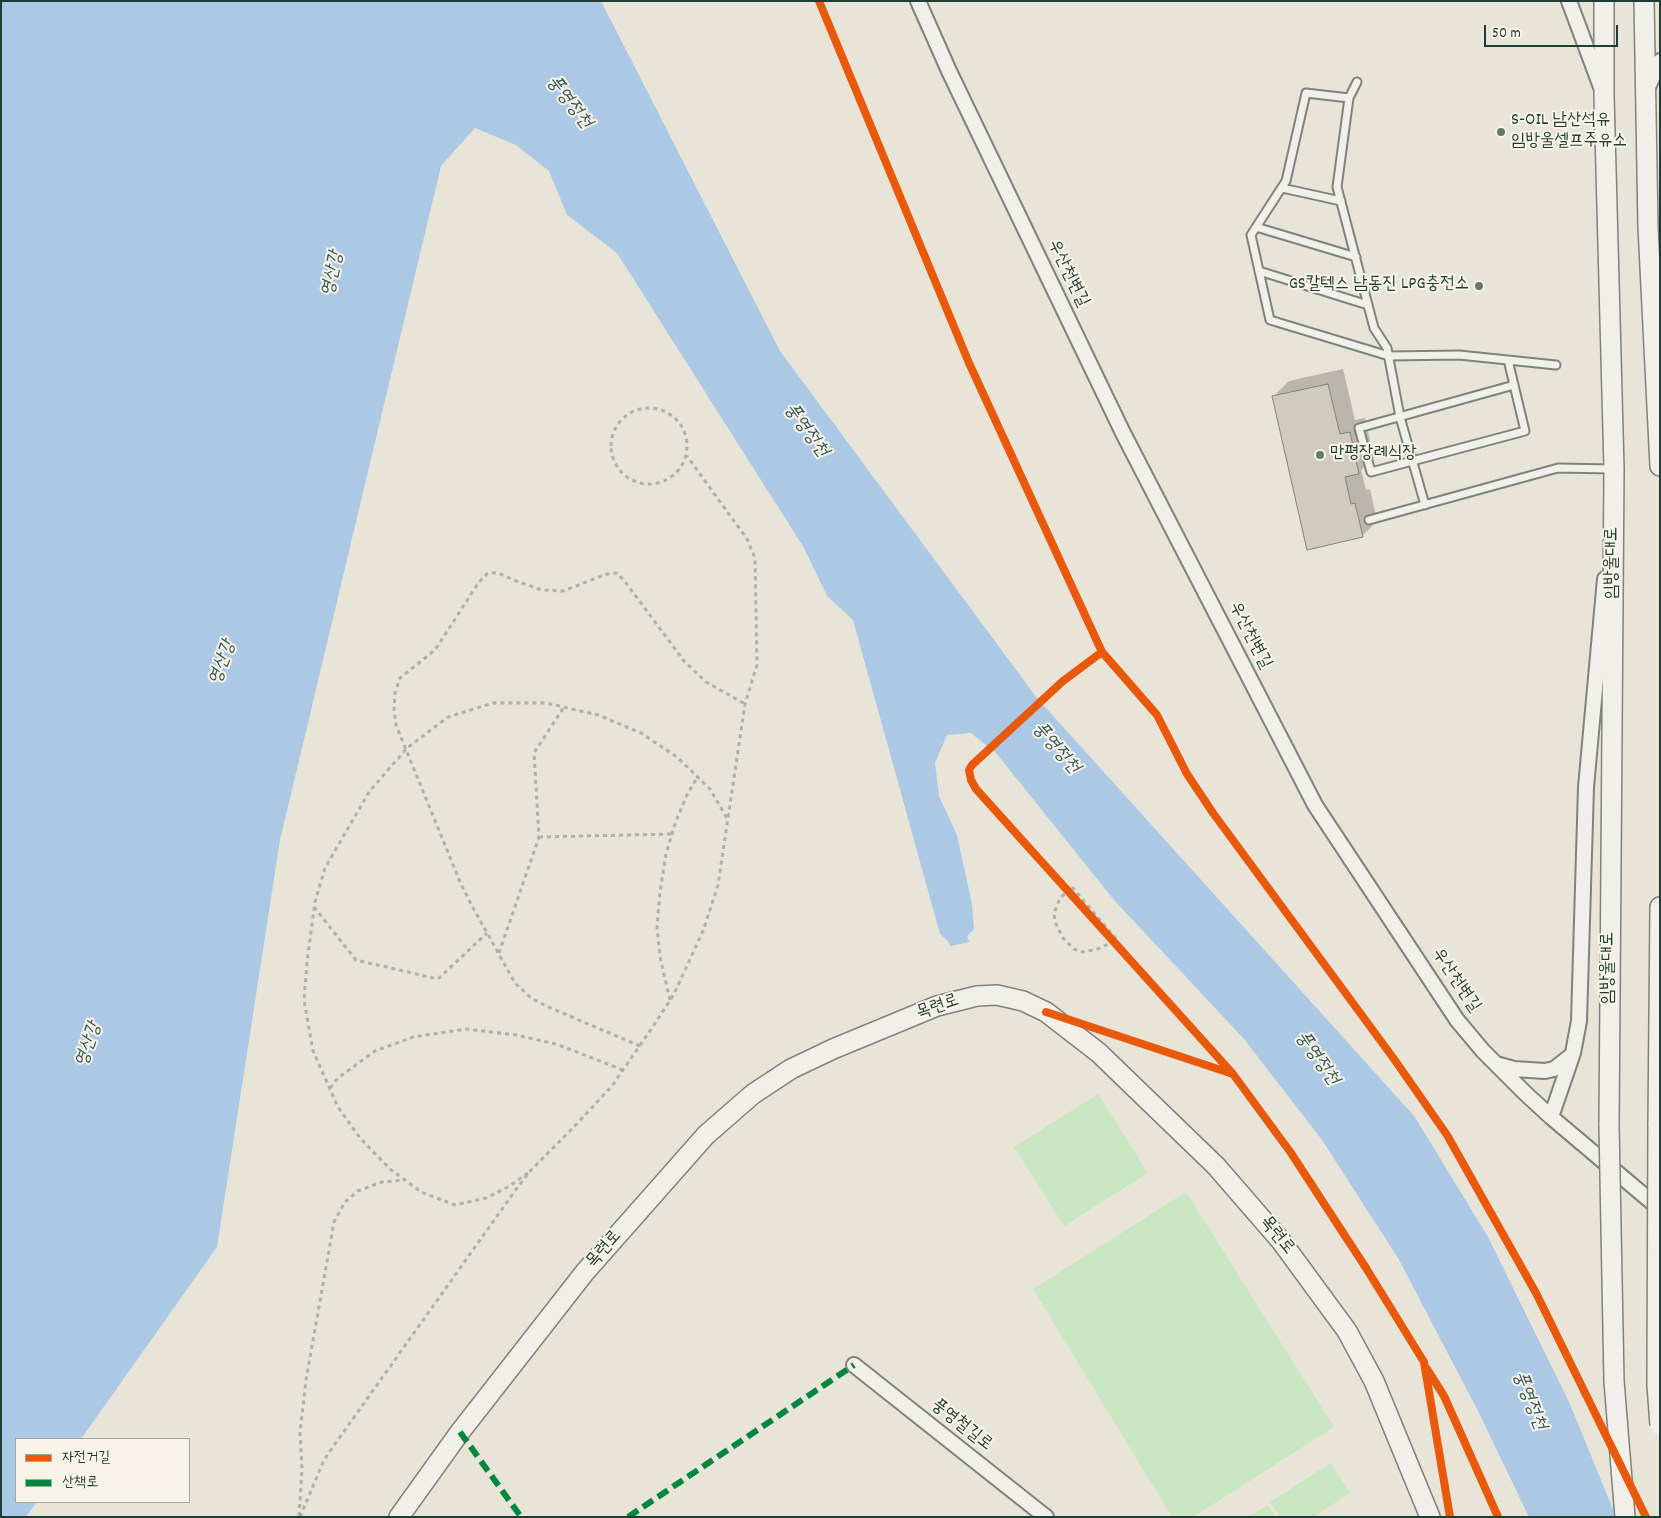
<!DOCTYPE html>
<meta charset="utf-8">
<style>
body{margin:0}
#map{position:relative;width:1661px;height:1518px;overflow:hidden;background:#e9e4d8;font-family:Dekko,"Poor Story",sans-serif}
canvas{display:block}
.frame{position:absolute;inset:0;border:2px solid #1f3d34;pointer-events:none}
.legend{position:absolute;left:15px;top:1438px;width:175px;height:65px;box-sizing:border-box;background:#f7f3e8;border:1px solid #a1aaa0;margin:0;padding:6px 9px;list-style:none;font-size:15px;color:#1f3d34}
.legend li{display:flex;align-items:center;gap:10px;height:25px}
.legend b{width:25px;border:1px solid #a1aaa0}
.scale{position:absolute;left:1484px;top:25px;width:134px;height:22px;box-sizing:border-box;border:2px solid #1f3d34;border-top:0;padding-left:6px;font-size:15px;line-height:18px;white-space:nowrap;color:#1f3d34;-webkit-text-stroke:4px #f7f3e8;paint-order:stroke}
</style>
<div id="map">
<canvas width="1661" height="1518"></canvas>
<div class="frame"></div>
<ul class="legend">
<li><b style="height:6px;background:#e8590c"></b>자전거길</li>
<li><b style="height:6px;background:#00873e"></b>산책로</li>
</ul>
<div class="scale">50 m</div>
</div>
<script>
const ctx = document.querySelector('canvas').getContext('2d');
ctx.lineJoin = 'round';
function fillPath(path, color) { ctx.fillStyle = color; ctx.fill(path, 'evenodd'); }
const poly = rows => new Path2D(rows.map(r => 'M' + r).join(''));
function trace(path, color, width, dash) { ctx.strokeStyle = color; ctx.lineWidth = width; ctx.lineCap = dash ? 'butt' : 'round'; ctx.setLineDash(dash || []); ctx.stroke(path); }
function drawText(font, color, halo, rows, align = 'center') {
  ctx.font = font + ' Dekko,"Poor Story",sans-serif'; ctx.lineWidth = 4; ctx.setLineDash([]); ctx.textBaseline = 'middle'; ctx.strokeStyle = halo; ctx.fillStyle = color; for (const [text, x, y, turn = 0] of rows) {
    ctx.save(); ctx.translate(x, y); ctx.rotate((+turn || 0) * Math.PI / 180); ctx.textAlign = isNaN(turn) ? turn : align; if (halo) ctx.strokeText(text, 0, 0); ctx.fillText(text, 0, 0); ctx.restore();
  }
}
const green = poly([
 [1098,1094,1148,1173,1064,1226,1014,1147],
 [1186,1192,1334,1427,1193,1517,1172,1517,1033,1289],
 [1331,1463,1350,1493,1314,1517,1280,1517,1270,1502],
 [1268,1505,1275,1517,1248,1517]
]);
const water = poly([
 [1,1,601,1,780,351,1037,698,1415,1117,1488,1237,1570,1404,1616,1517,1529,1517,1478,1411,1398,1258,1322,1140,1244,1039,1114,900,996,753,971,733,947,735,935,763,939,796,957,835,972,904,974,929,967,936,969,942,951,946,947,940,940,934,853,620,827,596,804,548,617,253,567,215,549,171,516,145,475,128,441,166,280,840,217,1247,81,1439,16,1439,16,1502,37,1502,26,1517,1,1517]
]);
const shadow = poly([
 [1343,369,1355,420,1365,418,1374,458,1361,470,1366,490,1370,489,1377,521,1362,536,1273,397,1289,381]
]);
const building = poly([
 [1328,384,1340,434,1350,432,1359,474,1345,477,1351,504,1355,503,1363,537,1307,550,1272,396,1328,384]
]);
const path = poly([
 '611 446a38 38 0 1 1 76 0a38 38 0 1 1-76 0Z',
 [539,837,672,834],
 [1072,887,1117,940,1098,949,1083,952,1074,949,1063,938,1055,922,1054,913,1060,898,1072,887],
 [314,907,356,960,438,979,487,933],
 [499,953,539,837,534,753,564,707],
 [670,1000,660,957,657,928,660,892,666,854,676,821,687,795,698,776],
 [640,1046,546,1006,531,998,515,983,472,906,460,882,396,725,394,710,395,693,400,678,435,650,479,582,488,573,498,573,516,581,542,590,563,591,607,574,617,573,626,583,684,661,706,682,745,704],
 [330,1088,338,1078,375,1051,413,1037,466,1029,516,1035,556,1044,623,1070],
 [528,1173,508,1187,486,1198,455,1205,421,1192,390,1169,360,1138,338,1107,313,1051,304,1000,307,962,315,902,325,868,369,792,407,748,448,717,493,703,546,703,598,715,641,733,677,757,710,789,728,820],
 [299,1516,302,1469,300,1433,306,1380,334,1222,345,1202,358,1191,382,1182,404,1180],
 [300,1517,324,1460,335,1444,517,1188,531,1170,570,1131,612,1086,652,1028,674,994,703,931,718,885,745,704,757,665,755,558,747,539,687,456]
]);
const lane = poly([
 [1357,82,1349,98,1337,187,1374,328,1387,348,1400,417,1425,505],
 [1349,98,1306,93,1286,181,1251,235,1270,320,1389,356,1459,355,1556,365],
 [1282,188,1341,201],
 [1256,227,1356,257],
 [1259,271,1368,305],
 [1508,360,1525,431,1371,472,1359,428,1514,385],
 [1369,520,1558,468,1614,469]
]);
const street = poly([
 [918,1,949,71,1123,433,1315,805,1457,1020,1483,1051,1525,1093,1551,1117,1660,1209],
 [1569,1,1601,87],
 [1648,87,1660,61],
 [1496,1064,1514,1069,1545,1071,1554,1069,1572,1055],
 [1551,1117,1573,1053,1579,1021,1586,787,1605,579],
 [854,1365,1046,1517]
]);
const secondary = poly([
 [1604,1,1604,95,1614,469,1609,1125],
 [1644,1,1648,227,1660,466],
 [1658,1124,1660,907],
 [399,1517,460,1432,585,1272,706,1135,753,1094,791,1069,833,1049,937,1006,977,996,997,995,1023,1001,1046,1012,1099,1053,1216,1166,1281,1241,1347,1331,1374,1381,1430,1517]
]);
const secondaryBridge = poly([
 [1658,1124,1657,1385,1660,1425],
 [1609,1125,1614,1381,1625,1517]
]);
const quiet = poly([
 [460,1432,521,1517],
 [628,1517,854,1365]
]);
const cycleway = poly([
 [819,1,969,363,1102,652],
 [1046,1012,1233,1074,976,789,971,780,969,770,972,765,1063,681,1102,652,1157,715,1187,774,1213,813,1394,1059,1447,1135,1536,1293,1646,1517],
 [1233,1074,1291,1153,1366,1268,1424,1362,1450,1517],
 [1427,1369,1444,1396,1498,1517]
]);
const markers = [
 [1501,132,5,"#66776d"],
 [1479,286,5,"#66776d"],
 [1320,455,5,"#66776d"]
];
const poiNames = [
 ["S-OIL 남산석유",1511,122],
 ["임방울셀프주유소",1511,143],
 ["GS칼텍스 남동진 LPG충전소",1469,286,"right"],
 ["만평장례식장",1330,455]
];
const streetNames = [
 ["우산천변길",1067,274,64],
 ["임방울대로",1614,563,-90],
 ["우산천변길",1249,636,63],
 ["임방울대로",1610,968,-90],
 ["우산천변길",1455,981,56],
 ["목련로",938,1008,-19],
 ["목련로",1276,1236,51],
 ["목련로",605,1250,-49],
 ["풍영철길로",961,1426,38]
];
const waterNames = [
 ["풍영정천",568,103,52],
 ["영산강",334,274,-78],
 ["풍영정천",805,431,54],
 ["영산강",224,663,-70],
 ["풍영정천",1055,749,49],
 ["영산강",90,1045,-71],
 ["풍영정천",1316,1059,55],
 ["풍영정천",1528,1401,68]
];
fillPath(green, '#c9e7c1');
fillPath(water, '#abc9e5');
fillPath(shadow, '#0003');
fillPath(building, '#d1cbbd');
trace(building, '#7f837c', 1);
trace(lane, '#7f837c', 11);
trace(street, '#7f837c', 18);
trace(secondary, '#7f837c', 22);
trace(path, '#aeb0ab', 3, [4, 4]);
trace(lane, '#f1efea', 7);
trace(street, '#f1efea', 14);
trace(secondary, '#f1efea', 19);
trace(secondaryBridge, '#7f837c', 22, []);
trace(secondaryBridge, '#f1efea', 19);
trace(quiet, '#00873e', 6, [12, 6]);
trace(cycleway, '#e8590c', 8);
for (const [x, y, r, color] of markers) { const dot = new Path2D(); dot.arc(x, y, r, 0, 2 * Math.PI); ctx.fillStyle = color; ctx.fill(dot); trace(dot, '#f7f3e8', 2); }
drawText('18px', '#1f3d34', '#f7f3e8', poiNames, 'left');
drawText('18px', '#1f3d34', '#f7f3e8', streetNames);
drawText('italic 19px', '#365758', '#f7f3e8', waterNames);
</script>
